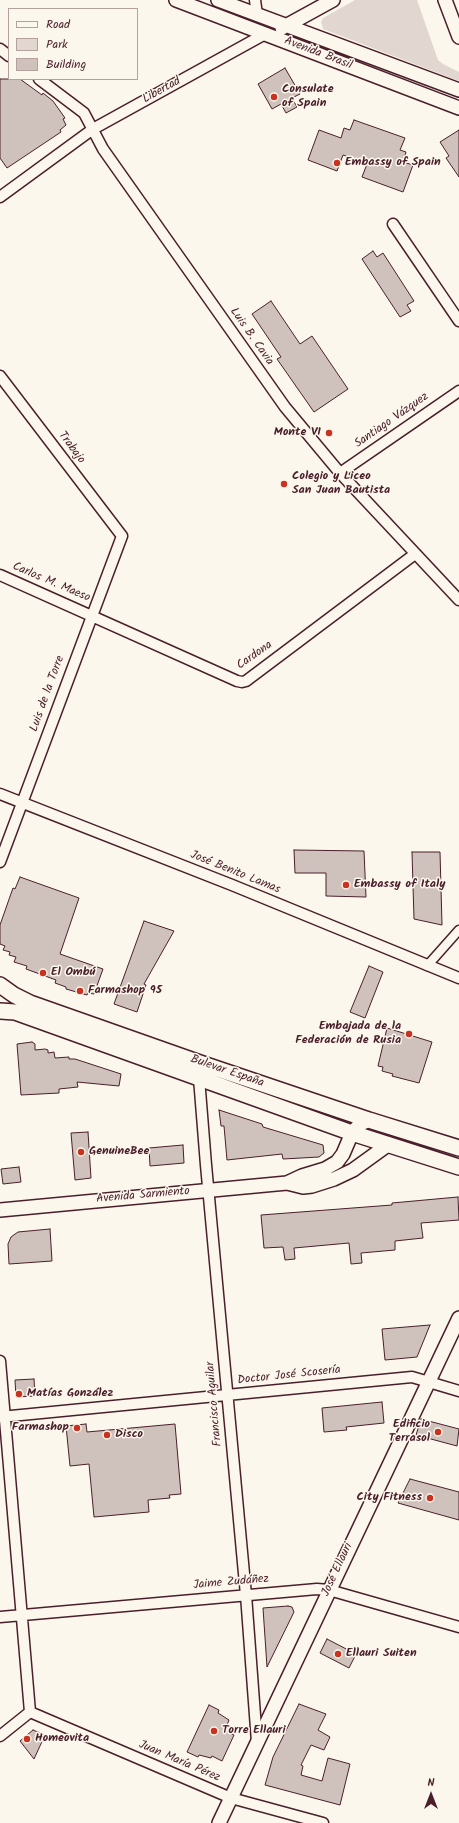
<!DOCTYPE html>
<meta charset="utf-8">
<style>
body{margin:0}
#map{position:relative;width:459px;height:1823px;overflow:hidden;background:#fbf7ec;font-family:Kalam,sans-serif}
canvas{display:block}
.legend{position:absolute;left:8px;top:8px;width:130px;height:72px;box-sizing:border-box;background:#fbf7ec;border:1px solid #b4a19f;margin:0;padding:5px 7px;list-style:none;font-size:12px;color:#4a1f2b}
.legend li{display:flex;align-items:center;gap:8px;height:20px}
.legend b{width:20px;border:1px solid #b4a19f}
.north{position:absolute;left:411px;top:1775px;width:40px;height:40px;-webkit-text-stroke:3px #fbf7ec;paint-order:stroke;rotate:0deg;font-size:11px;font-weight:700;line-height:16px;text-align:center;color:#4a1f2b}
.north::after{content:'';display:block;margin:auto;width:14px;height:18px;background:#4a1f2b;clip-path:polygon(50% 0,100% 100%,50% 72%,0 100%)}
</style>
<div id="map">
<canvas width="459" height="1823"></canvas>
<ul class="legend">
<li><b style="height:5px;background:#fbf7ec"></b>Road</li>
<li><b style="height:11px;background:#e2d7d0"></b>Park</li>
<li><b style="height:11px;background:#cfc2bc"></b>Building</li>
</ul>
<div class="north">N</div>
</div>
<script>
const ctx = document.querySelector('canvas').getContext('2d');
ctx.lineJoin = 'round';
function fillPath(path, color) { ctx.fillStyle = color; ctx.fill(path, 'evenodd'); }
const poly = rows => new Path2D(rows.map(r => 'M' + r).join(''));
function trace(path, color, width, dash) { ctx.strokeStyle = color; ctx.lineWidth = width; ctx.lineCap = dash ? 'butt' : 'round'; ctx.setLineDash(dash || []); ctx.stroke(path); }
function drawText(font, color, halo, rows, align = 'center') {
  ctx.font = font + ' Kalam,sans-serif'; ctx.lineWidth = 3; ctx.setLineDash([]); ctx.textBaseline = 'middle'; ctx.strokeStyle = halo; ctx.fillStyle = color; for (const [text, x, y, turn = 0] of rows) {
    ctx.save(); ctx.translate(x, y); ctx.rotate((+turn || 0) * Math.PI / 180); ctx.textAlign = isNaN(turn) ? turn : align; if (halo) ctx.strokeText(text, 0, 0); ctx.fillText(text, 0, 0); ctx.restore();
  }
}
const green = poly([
 [355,0,417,0,438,60,443,64,459,72,459,81,323,29,321,22,323,18]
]);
const building = poly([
 [285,68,300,94,292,98,297,107,286,113,281,104,272,109,258,84,285,68],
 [0,79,20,79,42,95,43,93,53,101,65,118,63,119,66,125,60,130,61,132,7,168,0,158,0,79],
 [354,120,405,138,400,150,406,152,403,162,413,165,403,192,362,177,367,164,343,155,337,171,308,160,319,130,341,138,344,128,350,130,354,120],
 [459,130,459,177,446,158,449,156,440,142,459,130],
 [373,251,377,257,383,253,414,301,407,305,411,311,400,317,362,259,373,251],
 [271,301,300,344,312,336,348,389,314,412,277,359,281,357,252,314,271,301],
 [294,850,364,851,366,897,326,896,326,873,295,873,294,850],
 [412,852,440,852,442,925,414,919,412,852],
 [20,877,79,898,60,954,103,969,94,994,88,993,87,995,66,989,66,987,55,983,56,980,26,969,27,966,14,962,16,957,9,955,10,952,3,950,5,946,0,944,0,925,13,888,15,889,20,877],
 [144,921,174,931,144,984,146,985,137,1012,114,1004,144,921],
 [369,966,383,972,365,1018,350,1012,369,966],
 [387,1028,432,1042,419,1083,392,1076,393,1074,382,1071,383,1067,378,1066,387,1028],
 [32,1042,35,1044,35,1050,45,1049,48,1050,48,1053,54,1052,55,1058,69,1057,69,1059,75,1059,121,1074,119,1086,77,1082,78,1087,59,1089,59,1093,21,1095,17,1044,32,1042],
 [219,1110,262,1124,263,1127,323,1145,324,1153,319,1157,283,1159,282,1154,227,1160,224,1126,221,1126,219,1110],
 [88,1132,91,1178,75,1180,71,1133,88,1132],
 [183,1145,184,1163,150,1166,149,1148,183,1145],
 [19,1167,21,1182,3,1184,1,1169,19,1167],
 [458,1197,459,1220,421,1223,423,1238,395,1241,395,1250,361,1253,362,1263,351,1264,349,1243,294,1248,295,1259,285,1260,283,1247,264,1248,261,1215,392,1205,392,1203,458,1197],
 [50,1229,52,1261,9,1264,8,1244,11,1237,18,1232,50,1229],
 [430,1325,417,1357,385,1360,382,1329,430,1325],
 [34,1379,35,1396,16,1397,15,1380,34,1379],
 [382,1402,384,1423,346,1427,347,1430,324,1432,322,1408,382,1402],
 [421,1419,459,1429,457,1446,416,1435,421,1419],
 [86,1424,87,1432,175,1424,181,1494,169,1495,170,1498,148,1500,149,1512,94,1517,89,1464,70,1466,66,1426,86,1424],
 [410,1479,459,1492,459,1520,398,1503,410,1479],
 [288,1606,292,1607,294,1612,267,1667,263,1608,288,1606],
 [327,1639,356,1654,349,1668,320,1653,327,1639],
 [299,1704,326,1714,318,1730,330,1737,324,1750,311,1745,301,1765,303,1766,301,1775,322,1781,328,1758,350,1764,340,1805,265,1785,273,1757,299,1704],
 [209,1705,219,1710,218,1713,229,1720,227,1725,233,1728,230,1733,234,1735,222,1761,212,1756,211,1758,199,1755,198,1757,187,1752,209,1705],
 [33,1730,45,1735,34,1759,20,1741,33,1730]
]);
const pedestrian = poly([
 [427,966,459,930]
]);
const minor = poly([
 [255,0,257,15],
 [0,49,9,56],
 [39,79,84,113,103,149,285,407,340,473,459,600],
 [0,197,93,129,265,34],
 [393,224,459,321],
 [0,376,122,536,0,862],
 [340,473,459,391],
 [0,575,237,681,242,682,246,681,415,554],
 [0,794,232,885,459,978],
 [201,1073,199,1078,206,1165,246,1595,257,1742],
 [0,1361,30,1712],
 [0,1417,412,1377,459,1391],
 [0,1617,317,1589,329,1590,459,1627],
 [30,1712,231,1798,323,1823],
 [0,1736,30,1712]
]);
const tertiary = poly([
 [176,0,459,108],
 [218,0,459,90],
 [445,0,459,37],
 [282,28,333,0],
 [287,1183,302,1176,325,1169,337,1162,343,1154,352,1133,359,1125,369,1120],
 [0,1210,287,1183,303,1187,312,1186,334,1179,353,1170,389,1144],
 [219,1823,459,1318]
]);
const secondary = poly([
 [0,985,14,995,30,1003,203,1064,369,1120,459,1148],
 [0,1011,15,1012,352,1133,459,1167]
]);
const markers = [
 [274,97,4,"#c8321e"],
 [337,163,4,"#c8321e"],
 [329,433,4,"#c8321e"],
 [284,484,4,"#c8321e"],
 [346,885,4,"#c8321e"],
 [43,973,4,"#c8321e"],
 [80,991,4,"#c8321e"],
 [409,1034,4,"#c8321e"],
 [81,1152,4,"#c8321e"],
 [19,1394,4,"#c8321e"],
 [77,1428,4,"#c8321e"],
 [438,1432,4,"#c8321e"],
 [107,1435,4,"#c8321e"],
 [430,1498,4,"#c8321e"],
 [338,1654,4,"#c8321e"],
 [214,1731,4,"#c8321e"],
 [27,1739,4,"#c8321e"]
];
const streetNames = [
 ["Avenida Brasil",318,54,21],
 ["Libertad",162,91,-29],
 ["Luis B. Cavia",251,337,55],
 ["Santiago Vázquez",392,421,-35],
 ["Trabajo",71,448,53],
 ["Carlos M. Maeso",51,583,23],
 ["Cardona",255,656,-35],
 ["Luis de la Torre",48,694,-70],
 ["José Benito Lamas",235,873,22],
 ["Bulevar España",227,1072,19],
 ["Avenida Sarmiento",143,1196,-5],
 ["Doctor José Scosería",289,1376,-6],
 ["Francisco Aguilar",215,1404,-95],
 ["José Ellauri",338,1570,-65],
 ["Jaime Zudáñez",231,1583,-5],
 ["Juan María Pérez",179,1762,23]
];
const poiNames = [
 ["Consulate",282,90],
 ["of Spain",282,104],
 ["Embassy of Spain",345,163],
 ["Monte VI",321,433,"right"],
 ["Colegio y Liceo",292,477],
 ["San Juan Bautista",292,491],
 ["Embassy of Italy",354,885],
 ["El Ombú",51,973],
 ["Farmashop 95",88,991],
 ["Embajada de la",401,1027,"right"],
 ["Federación de Rusia",401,1041,"right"],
 ["GenuineBee",89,1152],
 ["Matías González",27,1394],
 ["Edificio",430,1425,"right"],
 ["Terrasol",430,1439,"right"],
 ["Farmashop",69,1428,"right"],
 ["Disco",115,1435],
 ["City Fitness",422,1498,"right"],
 ["Ellauri Suiten",346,1654],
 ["Torre Ellauri",222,1731],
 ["Homeovita",35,1739]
];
fillPath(green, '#e2d7d0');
fillPath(building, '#cfc2bc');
trace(building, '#4a1f2b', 1);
trace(pedestrian, '#4a1f2b', 11);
trace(minor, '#4a1f2b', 13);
trace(tertiary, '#4a1f2b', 16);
trace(secondary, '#4a1f2b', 18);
trace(pedestrian, '#fbf7ec', 8);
trace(minor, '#fbf7ec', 10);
trace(tertiary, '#fbf7ec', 13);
trace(secondary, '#fbf7ec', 15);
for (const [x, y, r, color] of markers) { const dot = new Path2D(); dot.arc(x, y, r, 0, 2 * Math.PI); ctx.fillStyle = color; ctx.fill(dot); trace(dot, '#fbf7ec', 1.5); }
drawText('12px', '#4a1f2b', '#fbf7ec', streetNames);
drawText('bold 12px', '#4a1f2b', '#fbf7ec', poiNames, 'left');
</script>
